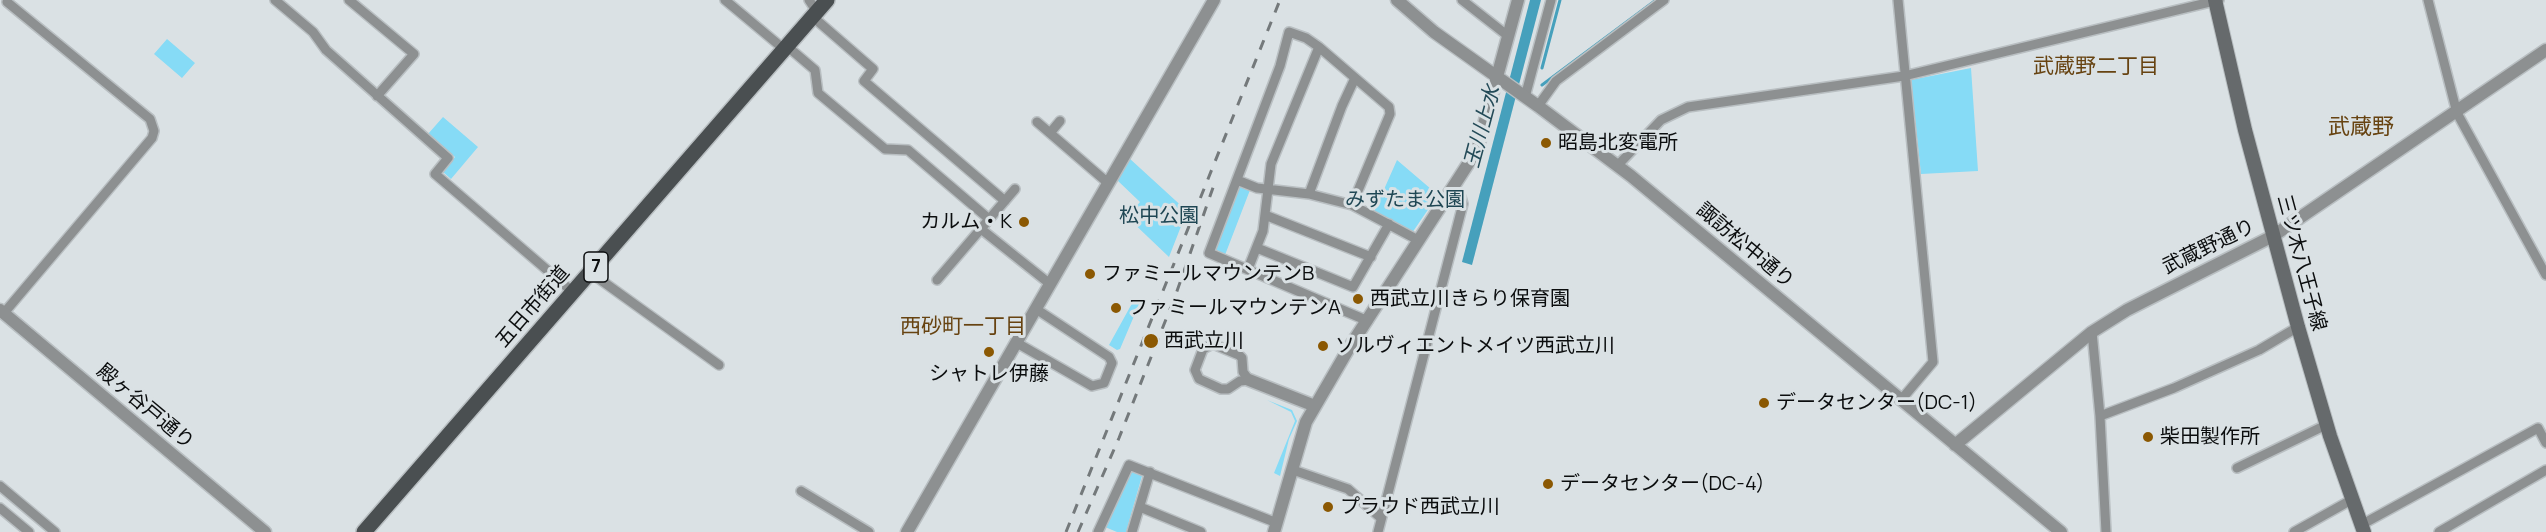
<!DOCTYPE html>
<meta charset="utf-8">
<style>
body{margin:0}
canvas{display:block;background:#dae1e4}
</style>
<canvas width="2546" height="532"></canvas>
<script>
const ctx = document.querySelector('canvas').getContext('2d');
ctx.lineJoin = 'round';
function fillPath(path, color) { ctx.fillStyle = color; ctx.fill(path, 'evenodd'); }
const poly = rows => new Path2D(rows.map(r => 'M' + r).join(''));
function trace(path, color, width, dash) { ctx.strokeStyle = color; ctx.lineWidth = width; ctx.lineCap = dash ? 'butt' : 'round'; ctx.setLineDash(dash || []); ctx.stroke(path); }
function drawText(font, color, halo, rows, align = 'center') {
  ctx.font = font + ' Manrope,"Noto Sans JP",sans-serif'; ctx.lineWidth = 6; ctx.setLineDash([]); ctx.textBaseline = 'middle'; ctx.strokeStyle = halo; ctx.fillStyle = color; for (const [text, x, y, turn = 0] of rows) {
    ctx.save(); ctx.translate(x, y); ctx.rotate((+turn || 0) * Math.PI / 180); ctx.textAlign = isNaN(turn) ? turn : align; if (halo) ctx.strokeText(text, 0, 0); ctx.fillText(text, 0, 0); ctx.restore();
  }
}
const green = poly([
 [167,39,195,63,182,78,154,54],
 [1971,68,1978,171,1921,174,1911,80],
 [443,117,478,147,451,179,443,172,455,157,428,134],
 [1129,158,1187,211,1169,257,1127,217,1140,202,1117,180],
 [1397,160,1438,195,1412,233,1374,212],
 [1242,186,1250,190,1225,255,1216,251,1216,246,1238,189],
 [1135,298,1140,302,1120,349,1117,350,1109,345],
 [1267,400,1292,410,1297,421,1289,439,1280,476,1274,473,1295,421,1291,412],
 [1130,471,1142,476,1126,532,1117,532,1105,527]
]);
const water = poly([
 [1530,0,1541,0,1472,265,1462,262]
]);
const stream = poly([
 [1542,68,1560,0],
 [1542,85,1656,0]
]);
const minor = poly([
 [275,0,313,32,326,50,448,158,435,174,574,293],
 [349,0,414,54,377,96],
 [725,0,785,50],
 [809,0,817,12],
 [1462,0,1508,36],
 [1898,0,1933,362,1901,400],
 [2428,0,2457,113,2546,275],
 [813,17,873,69,864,81,1005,201],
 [788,47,815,70,818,93,885,149,908,150,989,219],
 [1525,97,1551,0],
 [1538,106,1556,81,1664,0],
 [1037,122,1108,183],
 [1050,133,1060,121],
 [1618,165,1661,120,1688,107,1904,76,2219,0],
 [1237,180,1257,188,1309,194,1352,205,1418,240],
 [1309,194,1342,106,1355,78],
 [1352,205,1390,114,1389,107,1319,47,1306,38,1289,32,1280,66,1209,253,1368,321],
 [1265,215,1371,257],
 [981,229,1050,284],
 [1257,248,1353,287,1389,224],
 [1248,269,1263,231,1271,164,1319,47],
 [591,273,719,365],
 [937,280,1015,189],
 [4,313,152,138,154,131,150,119,7,2],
 [2092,332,2100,416,2106,532],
 [1017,343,1092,386,1104,383,1112,363,1109,357,1036,309],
 [1213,344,1239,355,1242,358,1243,372,1249,380,1240,381,1228,389,1221,389,1199,379,1195,370,1203,349,1213,344],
 [2100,416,2174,388,2259,350,2298,327],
 [2237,468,2326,425],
 [1293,470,1348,489,1381,518],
 [0,486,55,532],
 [801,491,869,532],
 [1140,507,1201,532],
 [0,508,29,532],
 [2361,525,2538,428,2546,443],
 [1098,532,1129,465,1277,523],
 [1132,532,1150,472],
 [1378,532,1463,204,1461,197,1452,190],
 [2294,532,2353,499],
 [2439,532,2546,470]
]);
const tertiary = poly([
 [1397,0,1434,32,1538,106,1631,176,2061,532],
 [0,310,265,532],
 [1249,380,1315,406],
 [1955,445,2092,332,2127,310,2273,236,2546,50],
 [907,532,1214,0],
 [1274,532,1306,422,1349,348,1477,150,1518,0]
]);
const secondary = poly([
 [2215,0,2245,130,2298,327,2330,436,2364,532]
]);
const primary = poly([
 [364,532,827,0]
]);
const rail = poly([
 [1066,532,1280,0],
 [1078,532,1119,438,1176,294,1216,179]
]);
const markers = [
 [1546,143,6,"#8b5802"],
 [1024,222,6,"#8b5802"],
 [1090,274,6,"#8b5802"],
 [1358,299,6,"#8b5802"],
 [1116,308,6,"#8b5802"],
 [1151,341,8,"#8b5802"],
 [1323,346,6,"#8b5802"],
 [989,352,6,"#8b5802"],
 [1764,403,6,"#8b5802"],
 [2148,437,6,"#8b5802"],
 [1548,484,6,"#8b5802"],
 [1328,507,6,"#8b5802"]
];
const shields = [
 [596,267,24]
];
const shieldNames = [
 ["7",596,267]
];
const poiNames = [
 ["昭島北変電所",1558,143],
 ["カルム・K",1012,222,"right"],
 ["ファミールマウンテンB",1102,274],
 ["西武立川きらり保育園",1370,299],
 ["ファミールマウンテンA",1128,308],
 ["西武立川",1164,341],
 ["ソルヴィエントメイツ西武立川",1335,346],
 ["シャトレ伊藤",989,374,"center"],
 ["データセンター(DC-1)",1776,403],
 ["柴田製作所",2160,437],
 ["データセンター(DC-4)",1560,484],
 ["プラウド西武立川",1340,507]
];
const parkNames = [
 ["みずたま公園",1405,200],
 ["松中公園",1159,216]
];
const streetNames = [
 ["諏訪松中通り",1745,246,40],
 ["武蔵野通り",2209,247,-26],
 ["三ツ木八王子線",2301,263,75],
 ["五日市街道",533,307,-49],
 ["殿ヶ谷戸通り",145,407,40]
];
const neighbourhoodNames = [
 ["武蔵野二丁目",2096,67],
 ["西砂町一丁目",963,327]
];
const waterNames = [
 ["玉川上水",1483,127,-75]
];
const quarterNames = [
 ["武蔵野",2361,128]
];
fillPath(green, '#86dbf6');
fillPath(water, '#46a0bc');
trace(stream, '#46a0bc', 3);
trace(minor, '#b9bfc2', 12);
trace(tertiary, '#b9bfc2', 15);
trace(secondary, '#b9bfc2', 16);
trace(primary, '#b9bfc2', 18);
trace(minor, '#8d9091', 9);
trace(tertiary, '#8d9091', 12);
trace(secondary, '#666a6c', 14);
trace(primary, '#4a4f51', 15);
trace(rail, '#74797b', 3, [10, 10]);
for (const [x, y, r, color] of markers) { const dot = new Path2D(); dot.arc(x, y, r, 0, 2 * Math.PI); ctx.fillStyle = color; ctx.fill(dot); trace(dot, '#dae1e4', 2); }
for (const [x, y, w] of shields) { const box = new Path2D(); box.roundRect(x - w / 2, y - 15, w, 30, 4.5); ctx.fillStyle = '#dae1e4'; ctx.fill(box); trace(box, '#0b0d0e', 1.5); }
drawText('bold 18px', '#0b0d0e', null, shieldNames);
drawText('20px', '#0b0d0e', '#dae1e4', poiNames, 'left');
drawText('20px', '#1e4653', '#dae1e4', parkNames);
drawText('20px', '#0b0d0e', '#dae1e4', streetNames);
drawText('21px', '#674311', '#dae1e4', neighbourhoodNames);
drawText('italic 21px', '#244b58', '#dae1e4', waterNames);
drawText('22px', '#674311', '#dae1e4', quarterNames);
</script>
